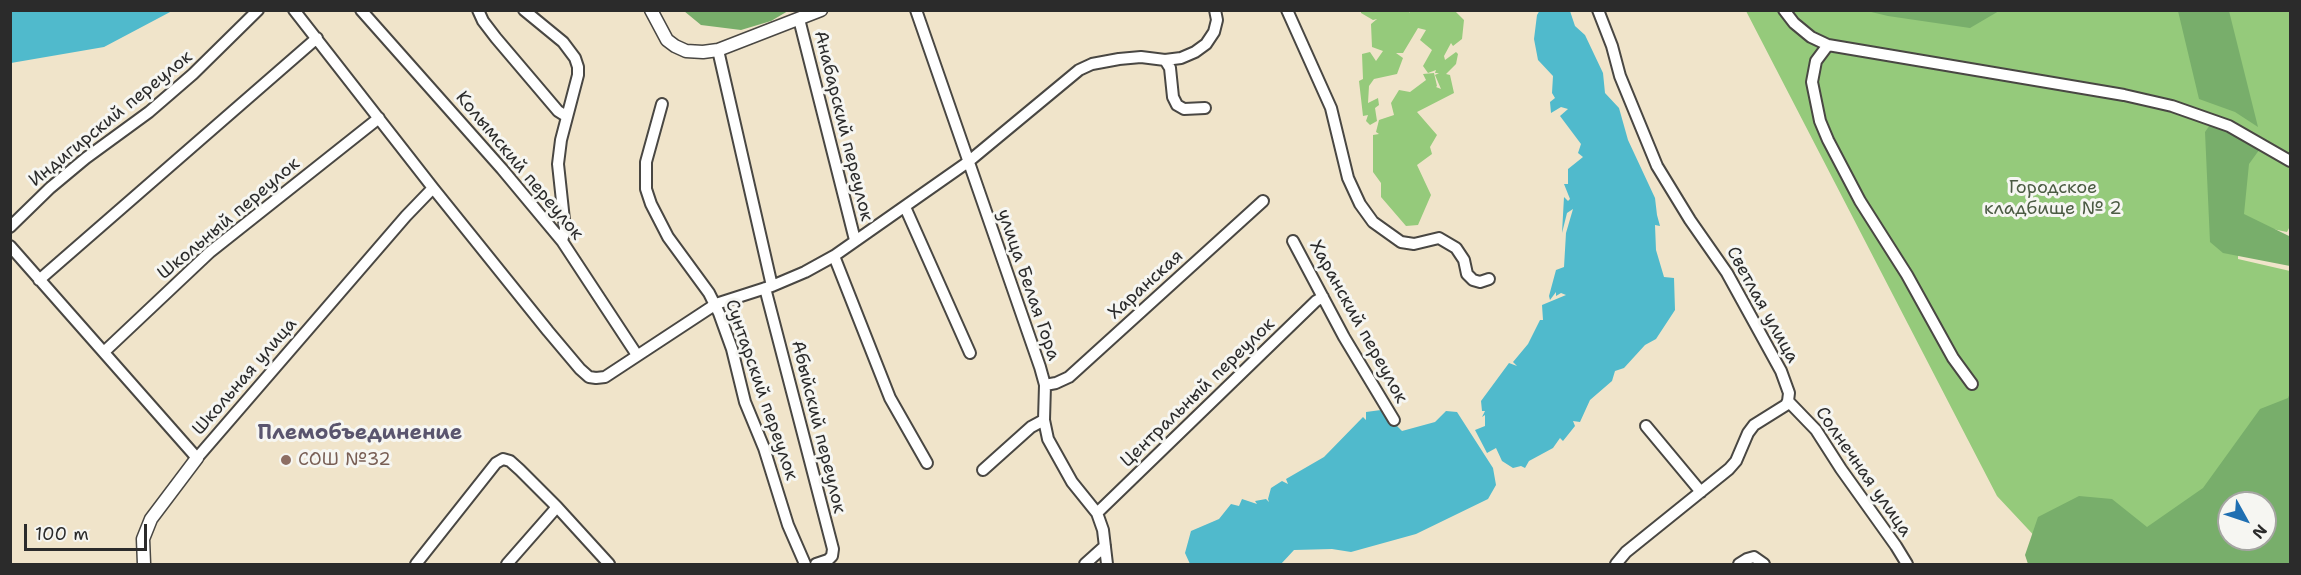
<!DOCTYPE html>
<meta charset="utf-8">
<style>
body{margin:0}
#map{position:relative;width:2301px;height:575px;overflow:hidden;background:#f0e4ca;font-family:"Shantell Sans",sans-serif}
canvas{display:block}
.frame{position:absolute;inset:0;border:12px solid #2b2b2b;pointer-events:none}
.north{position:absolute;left:2217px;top:491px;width:60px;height:60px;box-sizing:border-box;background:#f6f6f2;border:2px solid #a5a5a2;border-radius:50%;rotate:130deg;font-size:16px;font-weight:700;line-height:24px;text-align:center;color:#2b2b2b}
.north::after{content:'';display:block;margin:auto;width:21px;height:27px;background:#1f6fb2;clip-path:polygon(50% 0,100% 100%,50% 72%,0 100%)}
.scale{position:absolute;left:24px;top:524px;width:123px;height:27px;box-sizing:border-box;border:3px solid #2b2b2b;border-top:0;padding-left:8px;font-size:18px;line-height:21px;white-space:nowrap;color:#2b2b2b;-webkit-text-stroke:4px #f6f6f2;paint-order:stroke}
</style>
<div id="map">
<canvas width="2301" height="575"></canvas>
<div class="frame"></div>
<div class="north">N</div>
<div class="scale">100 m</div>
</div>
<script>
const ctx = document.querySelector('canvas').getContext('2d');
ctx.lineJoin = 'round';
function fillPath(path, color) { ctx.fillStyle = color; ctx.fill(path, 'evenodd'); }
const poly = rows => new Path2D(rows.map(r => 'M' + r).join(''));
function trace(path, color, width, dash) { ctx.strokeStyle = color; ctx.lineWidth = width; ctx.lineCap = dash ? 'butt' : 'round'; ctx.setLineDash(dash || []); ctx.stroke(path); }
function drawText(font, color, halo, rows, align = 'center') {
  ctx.font = font + ' "Shantell Sans",sans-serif'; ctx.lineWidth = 6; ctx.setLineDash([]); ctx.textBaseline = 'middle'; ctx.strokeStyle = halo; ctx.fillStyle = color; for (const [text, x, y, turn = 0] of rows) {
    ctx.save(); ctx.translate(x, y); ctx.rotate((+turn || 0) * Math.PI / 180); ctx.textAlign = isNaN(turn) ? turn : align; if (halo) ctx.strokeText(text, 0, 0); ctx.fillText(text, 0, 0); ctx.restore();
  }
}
const green = poly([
 [1409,11,1410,13,1410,11,1455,11,1464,20,1462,39,1453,46,1451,43,1444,56,1445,60,1456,52,1458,54,1456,64,1446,74,1450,75,1454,93,1417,112,1437,135,1430,147,1432,154,1417,165,1431,195,1418,225,1406,226,1381,197,1381,183,1373,172,1373,135,1379,134,1376,132,1379,120,1394,115,1391,103,1399,90,1410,92,1426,80,1423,74,1434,73,1437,86,1436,87,1441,89,1435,75,1439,73,1435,73,1436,70,1428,73,1423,66,1432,50,1420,40,1426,30,1418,28,1403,53,1396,53,1403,58,1397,74,1374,79,1369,86,1368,103,1378,98,1379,105,1375,108,1377,121,1370,125,1366,121,1368,115,1363,116,1359,81,1363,79,1362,54,1370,52,1376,61,1383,51,1372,47,1371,24,1377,19,1373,20,1361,13,1361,11],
 [1746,11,2290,11,2290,226,2287,232,2239,222,2238,259,2290,271,2290,564,2041,543,1997,496],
 [2229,503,2265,503,2265,539,2229,539]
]);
const forest = poly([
 [684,11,788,11,771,21,741,30,701,25],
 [1867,11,1999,11,1970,28,1888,16],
 [2178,11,2229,11,2258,127,2235,112,2199,99],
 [2212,122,2262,146,2249,164,2244,214,2289,236,2290,234,2290,266,2223,253,2210,242,2205,132],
 [2290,393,2290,564,2028,564,2025,555,2038,517,2079,496,2112,499,2147,527,2203,488,2260,409,2288,398],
 [2229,503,2265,503,2265,539,2229,539]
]);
const water = poly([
 [11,10,172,10,172,11,104,47,11,63],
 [1540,10,1570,11,1575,26,1585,35,1603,73,1605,93,1619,108,1628,140,1655,198,1657,215,1660,226,1655,225,1656,250,1664,277,1674,278,1675,310,1656,339,1645,345,1624,368,1615,371,1612,381,1590,400,1580,422,1573,421,1575,426,1563,441,1560,438,1553,448,1529,461,1525,468,1521,466,1513,468,1502,461,1496,448,1487,453,1475,430,1485,426,1485,415,1482,417,1485,411,1482,411,1481,401,1509,363,1517,366,1513,362,1528,344,1540,320,1543,320,1542,305,1566,295,1561,293,1556,296,1556,292,1550,300,1549,296,1556,270,1564,267,1566,233,1573,209,1567,213,1562,233,1564,197,1568,201,1570,199,1564,184,1568,184,1568,169,1583,157,1578,153,1581,144,1560,116,1568,109,1561,107,1551,113,1550,102,1555,98,1552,93,1553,76,1538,60,1534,39,1537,15],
 [1381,410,1402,431,1435,422,1446,411,1457,412,1493,468,1496,485,1488,499,1416,534,1351,552,1332,549,1294,550,1281,564,1190,564,1185,553,1191,531,1219,519,1231,504,1239,506,1242,499,1257,504,1255,501,1266,499,1269,502,1268,499,1271,488,1282,481,1288,484,1286,479,1324,457,1363,417,1366,420,1366,412]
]);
const minor = poly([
 [294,10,433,188,548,331,580,369,589,377,596,378,605,377,716,304,772,286,805,272,834,256,968,162,1079,70,1092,64,1119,59,1141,57,1165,60,1170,68,1173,97,1177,105,1184,109,1205,108],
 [361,10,502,169,562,241,637,355],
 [478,10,483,21,496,38,558,111,566,116],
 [524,10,563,42,575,58,578,67,578,75,561,140,558,164,565,229,562,241],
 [916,10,1040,367,1045,385,1044,420,1048,439,1072,482,1097,513,1103,530,1107,564],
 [1287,10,1331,108,1348,178,1360,204,1373,222,1401,242,1414,244,1439,238,1456,248,1464,260,1467,274,1473,280,1480,282,1489,279],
 [1598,10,1612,46,1620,76,1657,166,1690,220,1727,273,1781,371,1789,393,1788,401,1786,405,1754,425,1748,433,1736,461,1729,469,1626,552,1616,564],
 [1784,10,1794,23,1811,37,1828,45,2124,95,2172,106,2229,126,2290,161],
 [799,19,855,240],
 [1828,45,1816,61,1812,82,1820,121,1828,140,1860,201,1907,275,1953,358,1972,384],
 [718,50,772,286],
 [1165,60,1181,58,1195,52,1206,44,1214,32,1217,20,1215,10],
 [662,104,646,162,646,189,651,204,668,237,709,293,719,313,732,349,745,402,764,448,788,525,805,564],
 [905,207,970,353],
 [10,227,50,188,86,158,149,112,193,74,258,10],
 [1293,241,1344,337,1394,420],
 [10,246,197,458,406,216,433,188],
 [834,256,890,398,927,463],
 [39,280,317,38],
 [765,288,833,549,832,556,828,560,816,564],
 [105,351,210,252,379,118],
 [1045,385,1056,383,1069,377,1263,201],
 [1788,401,1816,430,1841,469,1896,546,1907,564],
 [1646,426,1701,492],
 [983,470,1031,427,1044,420],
 [1097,513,1316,301,1323,297],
 [416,564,496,463,503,459,510,461,520,470,557,507,609,564],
 [507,564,557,507],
 [1085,564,1105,546],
 [1739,564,1747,559,1754,557,1764,564]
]);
const tertiary = poly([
 [651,10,667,40,675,46,686,51,703,52,718,50,821,10],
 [144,564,143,539,151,519,197,458]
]);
const markers = [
 [286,460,6,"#8d6e63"]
];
const streetNames = [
 ["Индигирский переулок",111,119,-39],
 ["Анабарский переулок",843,126,76],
 ["Колымский переулок",519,166,50],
 ["Школьный переулок",229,219,-40],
 ["улица Белая Гора",1028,285,71],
 ["Харанская",1146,285,-42],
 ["Светлая улица",1762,305,61],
 ["Харанский переулок",1358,322,61],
 ["Школьная улица",245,377,-49],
 ["Сунтарский переулок",761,390,71],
 ["Центральный переулок",1198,393,-44],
 ["Абыйский переулок",818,427,76],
 ["Солнечная улица",1863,472,55]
];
const parkNames = [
 ["Городское",2053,188],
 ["кладбище № 2",2053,209]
];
const educationNames = [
 ["СОШ №32",298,460]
];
const quarterNames = [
 ["Племобъединение",360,434]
];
fillPath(green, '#95ca7b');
fillPath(forest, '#78ae6b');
fillPath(water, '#50bacc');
trace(minor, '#494743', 14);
trace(tertiary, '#494743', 15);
trace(minor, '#fff', 10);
trace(tertiary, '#fff', 12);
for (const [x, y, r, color] of markers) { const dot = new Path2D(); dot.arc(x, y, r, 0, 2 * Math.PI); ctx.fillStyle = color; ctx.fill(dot); trace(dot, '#f6f6f2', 2); }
drawText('18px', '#2b2b2b', '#f6f6f2', streetNames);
drawText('18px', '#4b5b43', '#f6f6f2', parkNames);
drawText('18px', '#785e54', '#f6f6f2', educationNames, 'left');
drawText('bold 21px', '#5a556e', '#f6f6f2', quarterNames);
</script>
